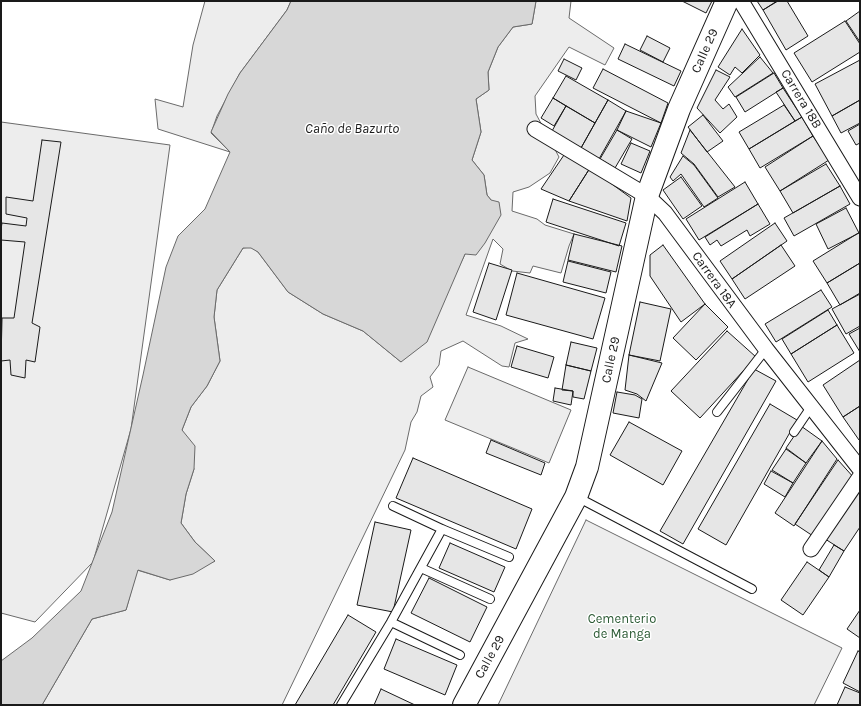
<!DOCTYPE html>
<meta charset="utf-8">
<style>
body{margin:0}
#map{position:relative;width:861px;height:706px;overflow:hidden;background:#fff;font-family:Karla,sans-serif}
canvas{display:block}
.frame{position:absolute;inset:0;border:2px solid #1a1a1a;pointer-events:none}
</style>
<div id="map">
<canvas width="861" height="706"></canvas>
<div class="frame"></div>
</div>
<script>
const ctx = document.querySelector('canvas').getContext('2d');
ctx.lineJoin = 'round';
function fillPath(path, color) { ctx.fillStyle = color; ctx.fill(path, 'evenodd'); }
const poly = rows => new Path2D(rows.map(r => 'M' + r).join(''));
function trace(path, color, width, dash) { ctx.strokeStyle = color; ctx.lineWidth = width; ctx.lineCap = dash ? 'butt' : 'round'; ctx.setLineDash(dash || []); ctx.stroke(path); }
function drawText(font, color, halo, rows, align = 'center') {
  ctx.font = font + ' Karla,sans-serif'; ctx.lineWidth = 3; ctx.setLineDash([]); ctx.textBaseline = 'middle'; ctx.strokeStyle = halo; ctx.fillStyle = color; for (const [text, x, y, turn = 0] of rows) {
    ctx.save(); ctx.translate(x, y); ctx.rotate((+turn || 0) * Math.PI / 180); ctx.textAlign = isNaN(turn) ? turn : align; if (halo) ctx.strokeText(text, 0, 0); ctx.fillText(text, 0, 0); ctx.restore();
  }
}
const built = poly([
 [205,1,291,1,287,10,240,73,217,116,211,133,230,152,158,129,155,99,183,107,193,45,205,1],
 [536,1,571,1,569,18,614,48,605,65,569,47,535,96,536,114,559,157,550,173,529,187,513,192,512,211,537,219,545,225,574,234,569,246,561,273,533,266,530,273,512,271,500,264,503,249,493,239,466,315,501,326,528,339,515,343,509,367,502,366,463,341,441,351,439,365,430,377,433,387,421,396,417,412,411,422,405,450,282,705,42,705,92,619,126,610,137,570,170,580,215,561,195,542,181,523,186,494,194,469,182,430,191,407,207,386,220,361,214,317,217,290,243,248,251,247,258,252,288,292,323,314,363,331,401,362,456,273,491,200,487,195,484,175,472,160,481,132,476,99,489,90,488,72,498,47,513,27,532,24,536,1],
 [1,122,170,145,131,429,93,562,35,622,1,613,1,122],
 [468,367,571,410,549,463,445,420,468,367],
 [586,520,842,648,814,705,498,705,586,520]
]);
const water = poly([
 [291,1,536,1,532,24,513,27,498,47,488,72,489,90,476,99,481,132,472,160,484,175,487,195,491,200,499,202,501,215,485,243,476,255,465,254,427,342,401,362,363,331,323,314,288,292,258,252,251,248,243,248,217,290,214,317,220,361,207,386,191,407,182,430,195,446,194,469,186,494,181,523,195,542,215,561,193,574,170,580,138,570,126,610,92,619,42,705,1,705,1,661,32,638,81,591,112,512,143,375,166,267,178,236,205,209,230,152,211,132,228,94,240,73,287,10,291,1]
]);
const building = poly([
 [682,1,712,1,706,13,682,1],
 [757,1,777,1,763,10,757,1],
 [778,1,787,1,808,36,786,50,763,10,778,1],
 [860,11,860,42,846,21,860,11],
 [845,21,860,44,860,52,812,82,794,53,845,21],
 [742,29,760,55,742,73,735,67,730,75,718,67,742,29],
 [647,36,670,48,663,62,640,50,647,36],
 [625,44,681,71,674,86,618,59,625,44],
 [760,57,773,73,735,97,728,87,760,57],
 [564,59,582,68,576,80,558,71,564,59],
 [860,60,860,100,832,116,815,84,860,60],
 [603,69,668,103,661,123,593,88,603,69],
 [716,70,730,77,715,100,723,109,729,104,737,117,720,133,697,108,716,70],
 [774,73,783,88,745,112,736,97,774,73],
 [566,76,608,100,595,123,553,98,566,76],
 [783,88,802,117,795,121,776,92,783,88],
 [553,98,566,106,554,126,541,118,553,98],
 [608,100,626,111,599,159,581,148,608,100],
 [860,100,860,123,841,133,832,116,860,100],
 [784,105,795,121,749,149,739,132,784,105],
 [566,106,595,123,581,148,552,131,566,106],
 [626,111,661,123,651,147,617,130,626,111],
 [703,115,723,141,707,152,688,127,703,115],
 [802,117,813,136,760,168,749,149,802,117],
 [860,124,860,143,856,145,848,131,860,124],
 [617,130,632,139,615,168,600,159,617,130],
 [690,130,735,187,718,197,694,164,681,153,690,130],
 [813,136,829,160,780,191,765,167,813,136],
 [42,140,61,142,32,323,40,327,35,362,26,360,25,378,11,375,10,360,1,361,2,318,14,318,25,242,1,240,1,229,2,223,26,226,27,218,6,214,6,197,33,201,42,140],
 [631,143,650,151,641,173,621,164,631,143],
 [566,152,590,168,569,201,541,189,566,152],
 [683,156,694,165,718,198,704,207,681,174,673,181,670,177,683,156],
 [826,164,840,186,793,213,780,191,826,164],
 [590,168,631,198,627,221,569,201,590,168],
 [681,177,702,206,683,219,663,190,681,177],
 [745,182,758,204,699,240,686,219,745,182],
 [840,186,850,204,794,236,784,218,840,186],
 [553,199,626,223,619,246,546,222,553,199],
 [758,204,770,224,750,236,747,230,721,246,717,240,710,245,705,237,758,204],
 [846,208,859,233,828,249,816,224,846,208],
 [775,223,787,241,732,279,720,261,775,223],
 [860,232,860,263,827,283,813,261,860,232],
 [574,234,622,246,616,272,568,260,574,234],
 [663,245,705,304,681,322,650,276,650,255,663,245],
 [781,245,795,266,745,299,732,279,781,245],
 [568,261,611,272,606,293,563,282,568,261],
 [489,263,512,270,496,320,473,312,489,263],
 [860,263,860,293,840,305,827,283,860,263],
 [517,273,605,298,593,339,506,315,517,273],
 [821,290,832,307,776,342,765,324,821,290],
 [860,294,860,326,846,334,832,309,860,294],
 [640,302,671,309,660,361,629,355,640,302],
 [705,304,728,327,696,360,673,338,705,304],
 [828,310,837,325,791,354,782,339,828,310],
 [837,325,854,353,808,382,791,354,837,325],
 [860,328,860,352,849,334,860,328],
 [727,331,756,357,700,418,671,391,727,331],
 [571,342,597,348,591,371,566,365,571,342],
 [517,346,554,357,548,378,511,367,517,346],
 [629,355,662,363,646,401,637,394,625,390,629,355],
 [860,360,860,406,843,417,823,385,860,360],
 [566,365,591,371,584,399,573,397,573,391,562,390,566,365],
 [754,369,776,381,683,544,660,531,754,369],
 [555,388,573,391,571,405,553,401,555,388],
 [617,392,635,395,642,399,639,418,613,413,617,392],
 [770,404,797,420,726,545,698,529,770,404],
 [860,406,860,439,859,440,843,417,860,406],
 [629,422,682,451,663,485,610,455,629,422],
 [801,426,822,441,806,463,786,448,801,426],
 [491,440,545,463,541,475,486,453,491,440],
 [822,441,837,459,794,526,775,513,822,441],
 [786,449,806,463,793,483,772,470,786,449],
 [413,458,532,509,516,549,396,498,413,458],
 [838,460,855,479,816,538,795,524,838,460],
 [771,471,793,483,785,497,764,484,771,471],
 [860,488,860,527,844,551,822,537,860,488],
 [375,522,411,530,393,612,357,605,375,522],
 [450,543,505,567,494,592,439,568,450,543],
 [834,545,844,551,829,577,819,570,834,545],
 [807,562,829,577,803,615,781,600,807,562],
 [429,578,487,607,470,642,411,613,429,578],
 [860,610,860,638,847,629,860,610],
 [348,615,376,632,333,705,295,705,348,615],
 [396,639,457,665,445,695,384,669,396,639],
 [858,651,860,652,860,692,843,683,858,651],
 [845,687,860,693,860,705,837,705,845,687],
 [381,689,415,705,374,705,381,689]
]);
const lane = poly([
 [717,412,766,349],
 [794,432,811,407],
 [577,497,752,589],
 [393,506,442,529,509,557],
 [421,568,490,599],
 [391,622,460,655],
 [341,705,391,622,442,529]
]);
const street = poly([
 [741,1,860,198],
 [535,129,647,196,665,213,766,349,860,469],
 [811,549,860,477]
]);
const secondary = poly([
 [464,705,576,497,587,467,647,196,679,109,727,1]
]);
const streetNames = [
 ["Calle 29",705,51,-66],
 ["Carrera 18B",801,99,59],
 ["Carrera 18A",714,280,54],
 ["Calle 29",611,360,-78],
 ["Calle 29",490,657,-61]
];
const parkNames = [
 ["Cementerio",622,619],
 ["de Manga",622,634]
];
const waterNames = [
 ["Caño de Bazurto",352,129]
];
fillPath(built, '#ededed');
trace(built, '#6a6a6a', 1);
fillPath(water, '#d7d7d7');
trace(water, '#6a6a6a', 1);
fillPath(building, '#e6e6e6');
trace(building, '#1a1a1a', 1);
trace(lane, '#1a1a1a', 10);
trace(street, '#1a1a1a', 17);
trace(secondary, '#1a1a1a', 24);
trace(lane, '#fff', 8);
trace(street, '#fff', 15);
trace(secondary, '#fff', 22);
drawText('13px', '#1a1a1a', '#fff', streetNames);
drawText('13px', '#2b5a34', '#fff', parkNames);
drawText('italic 14px', '#1a1a1a', '#fff', waterNames);
</script>
